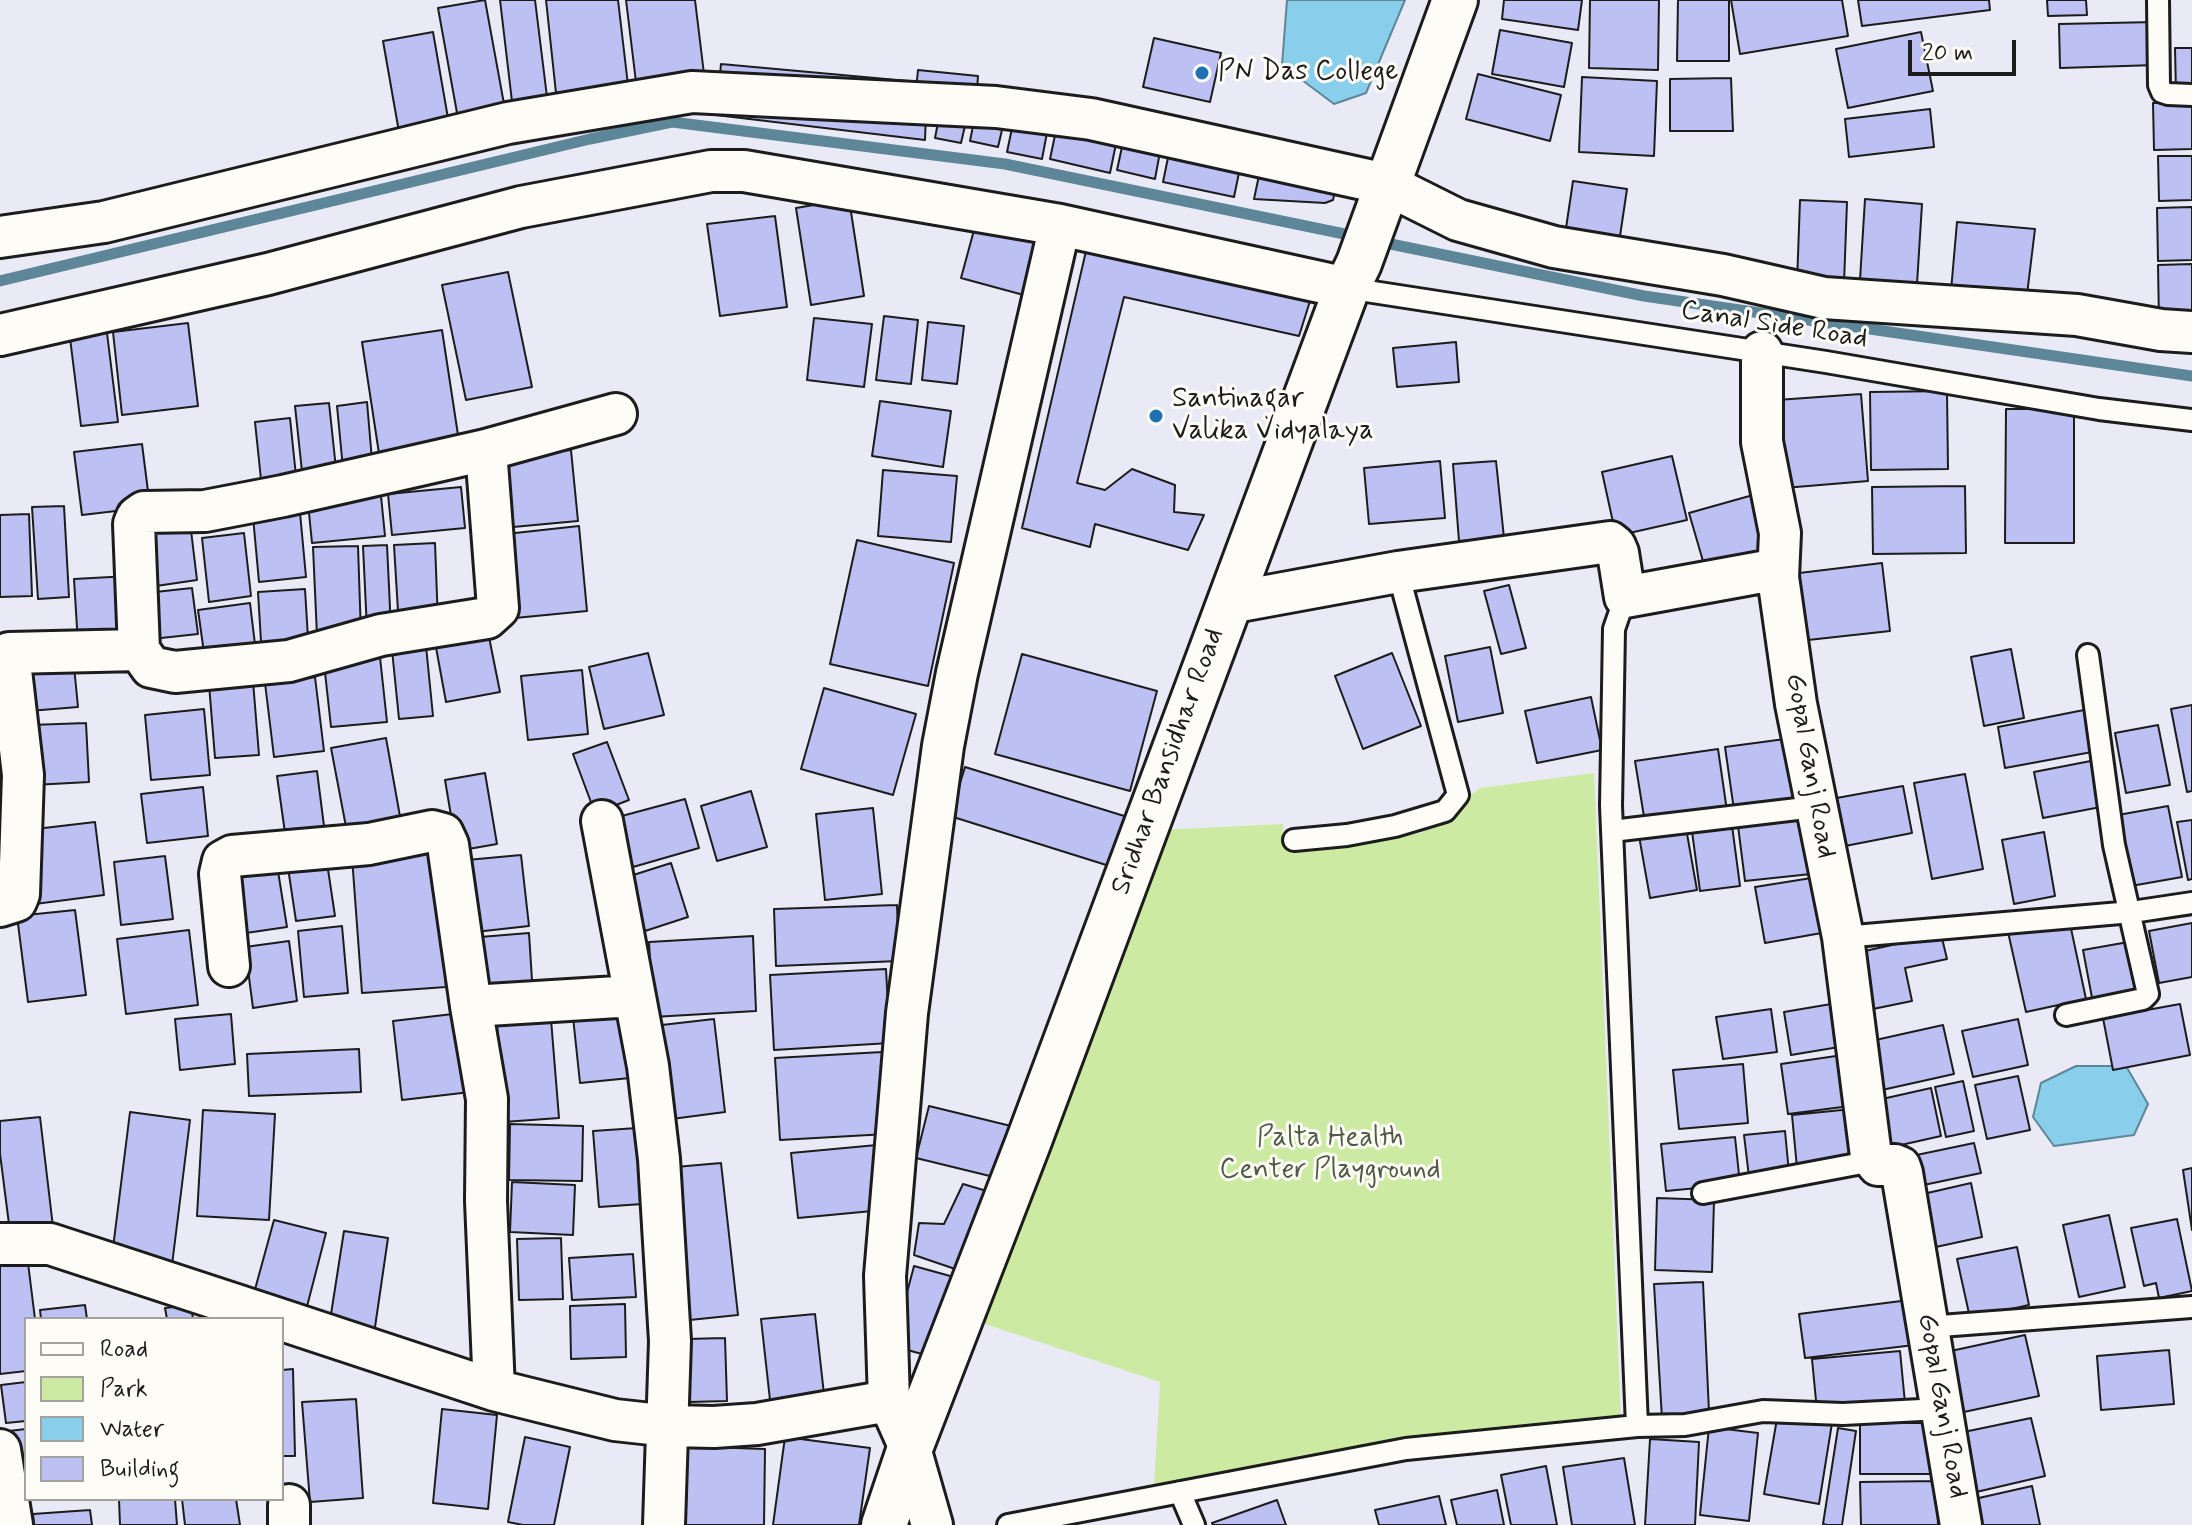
<!DOCTYPE html>
<style>
body{margin:0}
#map{position:relative;width:2192px;height:1525px;overflow:hidden;background:#eaeaf6;font-family:Mynerve,sans-serif}
canvas{display:block}
.legend{position:absolute;left:24px;top:1317px;width:260px;height:184px;box-sizing:border-box;background:#fdfcf7;border:2px solid #a3a29f;margin:0;padding:10px 14px;list-style:none;font-size:24px;color:#1c1c1c}
.legend li{display:flex;align-items:center;gap:16px;height:40px}
.legend b{width:40px;border:2px solid #a3a29f}
.scale{position:absolute;left:1908px;top:40px;width:108px;height:36px;box-sizing:border-box;border:4px solid #1c1c1c;border-top:0;padding-left:10px;font-size:24px;line-height:28px;white-space:nowrap;color:#1c1c1c;-webkit-text-stroke:6px #fdfcf7;paint-order:stroke}
</style>
<div id="map">
<canvas width="2192" height="1525"></canvas>
<ul class="legend">
<li><b style="height:10px;background:#fdfcf7"></b>Road</li>
<li><b style="height:22px;background:#cceaa2"></b>Park</li>
<li><b style="height:22px;background:#89ceeb"></b>Water</li>
<li><b style="height:22px;background:#bdc0f2"></b>Building</li>
</ul>
<div class="scale">20 m</div>
</div>
<script>
const ctx = document.querySelector('canvas').getContext('2d');
ctx.lineJoin = 'round';
function fillPath(path, color) { ctx.fillStyle = color; ctx.fill(path, 'evenodd'); }
const poly = rows => new Path2D(rows.map(r => 'M' + r).join(''));
function trace(path, color, width, dash) { ctx.strokeStyle = color; ctx.lineWidth = width; ctx.lineCap = dash ? 'butt' : 'round'; ctx.setLineDash(dash || []); ctx.stroke(path); }
function drawText(font, color, halo, rows, align = 'center') {
  ctx.font = font + ' Mynerve,sans-serif'; ctx.lineWidth = 6; ctx.setLineDash([]); ctx.textBaseline = 'middle'; ctx.strokeStyle = halo; ctx.fillStyle = color; for (const [text, x, y, turn = 0] of rows) {
    ctx.save(); ctx.translate(x, y); ctx.rotate((+turn || 0) * Math.PI / 180); ctx.textAlign = isNaN(turn) ? turn : align; if (halo) ctx.strokeText(text, 0, 0); ctx.fillText(text, 0, 0); ctx.restore();
  }
}
const green = poly([
 [1594,773,1621,1421,1154,1487,1160,1382,967,1318,1158,830,1283,824,1285,850,1421,833,1480,788]
]);
const water = poly([
 [1287,0,1405,0,1366,93,1334,104,1282,65,1287,0],
 [2076,1066,2126,1066,2148,1104,2134,1135,2054,1146,2033,1117,2041,1083,2076,1066]
]);
const stream = poly([
 [1376,241,1644,296,2192,376],
 [0,281,590,139,672,122,1005,164,1359,237]
]);
const building = poly([
 [485,0,506,115,459,124,438,8,485,0],
 [500,0,535,0,548,105,513,110,500,0],
 [546,0,618,0,628,85,556,93,546,0],
 [626,0,695,0,704,74,636,82,626,0],
 [1504,0,1582,0,1578,30,1502,19,1504,0],
 [1590,0,1659,0,1658,70,1589,68,1590,0],
 [1678,0,1729,0,1729,61,1677,61,1678,0],
 [1731,0,1842,0,1848,36,1740,54,1731,0],
 [1858,0,1989,0,1990,10,1862,26,1858,0],
 [2047,0,2086,0,2087,15,2048,16,2047,0],
 [2156,22,2157,65,2060,68,2059,24,2156,22],
 [1500,30,1572,43,1564,87,1492,74,1500,30],
 [433,32,449,124,399,132,383,41,433,32],
 [1921,32,1933,91,1848,108,1836,49,1921,32],
 [1154,38,1221,53,1210,102,1143,87,1154,38],
 [2175,48,2192,48,2192,93,2176,93,2175,48],
 [721,64,908,81,905,101,719,85,721,64],
 [918,70,978,76,976,105,915,100,918,70],
 [1478,74,1561,95,1550,141,1466,119,1478,74],
 [1582,77,1657,81,1654,156,1579,152,1582,77],
 [1731,78,1733,131,1670,131,1670,79,1731,78],
 [717,95,926,113,925,140,716,115,717,95],
 [2192,102,2192,149,2154,150,2153,103,2192,102],
 [941,107,968,113,961,143,935,138,941,107],
 [1930,109,1934,147,1849,157,1845,119,1930,109],
 [976,111,1005,117,998,147,970,141,976,111],
 [1015,114,1049,122,1042,159,1007,152,1015,114],
 [1058,121,1118,134,1110,173,1050,159,1058,121],
 [1125,133,1162,141,1155,179,1117,170,1125,133],
 [1170,148,1241,163,1234,197,1163,182,1170,148],
 [2158,156,2192,156,2192,200,2159,201,2158,156],
 [1261,166,1337,182,1333,200,1325,203,1254,199,1261,166],
 [1573,181,1627,189,1619,243,1565,235,1573,181],
 [849,199,864,296,811,305,796,208,849,199],
 [1865,199,1922,204,1916,300,1859,296,1865,199],
 [1800,200,1847,202,1844,284,1797,283,1800,200],
 [2192,207,2192,260,2158,261,2157,208,2192,207],
 [775,216,787,307,720,316,707,224,775,216],
 [977,219,1047,238,1031,297,961,278,977,219],
 [1957,222,2035,229,2026,303,1951,291,1957,222],
 [1086,251,1310,301,1299,336,1124,297,1077,483,1105,490,1132,469,1175,485,1174,512,1204,515,1188,550,1095,524,1090,547,1022,528,1086,251],
 [2192,264,2192,322,2159,322,2158,265,2192,264],
 [508,272,532,387,466,400,442,285,508,272],
 [884,316,918,320,911,384,876,380,884,316],
 [814,318,872,324,864,387,807,380,814,318],
 [928,322,964,326,957,384,922,380,928,322],
 [188,323,198,406,122,415,113,332,188,323],
 [106,325,118,422,81,426,69,330,106,325],
 [442,330,460,448,380,460,362,342,442,330],
 [1456,342,1459,382,1397,387,1393,348,1456,342],
 [1947,391,1948,469,1871,470,1870,392,1947,391],
 [1861,394,1868,481,1784,488,1777,400,1861,394],
 [880,401,951,411,943,467,872,456,880,401],
 [367,402,373,472,344,479,337,406,367,402],
 [329,403,337,478,303,481,295,406,329,403],
 [2006,409,2074,409,2074,543,2005,543,2006,409],
 [290,418,297,486,262,489,255,422,290,418],
 [142,444,150,507,82,515,74,452,142,444],
 [571,450,578,521,513,527,505,456,571,450],
 [1672,456,1687,520,1616,536,1602,472,1672,456],
 [1440,461,1445,518,1369,524,1364,468,1440,461],
 [1496,461,1504,538,1459,541,1453,464,1496,461],
 [883,470,957,476,951,542,878,536,883,470],
 [1965,486,1966,553,1873,554,1872,487,1965,486],
 [461,487,465,528,392,535,388,494,461,487],
 [1753,495,1769,549,1705,568,1689,513,1753,495],
 [381,496,385,536,312,543,308,503,381,496],
 [299,502,306,577,259,582,252,506,299,502],
 [64,506,69,597,38,599,32,507,64,506],
 [29,514,32,596,0,597,0,515,29,514],
 [190,522,197,580,156,586,149,527,190,522],
 [579,526,587,611,515,618,506,534,579,526],
 [244,533,251,596,209,602,202,538,244,533],
 [857,540,954,563,928,686,830,664,857,540],
 [435,543,438,623,399,628,394,545,435,543],
 [387,545,391,629,367,630,363,546,387,545],
 [358,546,361,635,317,636,313,547,358,546],
 [1882,563,1890,631,1799,641,1791,574,1882,563],
 [129,576,132,640,78,644,74,579,129,576],
 [1509,585,1526,648,1501,654,1484,591,1509,585],
 [192,588,198,634,152,639,146,593,192,588],
 [305,589,309,655,262,658,258,592,305,589],
 [250,603,257,661,206,667,198,610,250,603],
 [488,632,500,692,446,702,435,642,488,632],
 [425,636,433,716,399,719,391,640,425,636],
 [1490,647,1503,713,1458,722,1445,656,1490,647],
 [379,648,387,722,331,727,323,654,379,648],
 [2011,649,2024,718,1984,726,1971,657,2011,649],
 [648,653,664,715,604,729,589,667,648,653],
 [1392,653,1421,726,1363,749,1335,676,1392,653],
 [1022,654,1157,691,1130,791,995,754,1022,654],
 [73,656,78,707,29,711,24,662,73,656],
 [252,669,259,755,215,758,208,672,252,669],
 [582,670,588,734,528,740,521,676,582,670],
 [315,677,324,751,274,757,265,683,315,677],
 [824,688,916,714,893,795,801,769,824,688],
 [1591,697,1602,750,1537,763,1525,711,1591,697],
 [2192,705,2192,791,2187,792,2171,709,2192,705],
 [204,709,210,775,151,780,145,715,204,709],
 [2084,710,2092,752,2005,768,1998,727,2084,710],
 [86,723,89,782,33,785,31,725,86,723],
 [2158,725,2170,785,2126,793,2115,733,2158,725],
 [1800,737,1809,800,1734,810,1725,747,1800,737],
 [386,738,401,822,347,832,331,748,386,738],
 [607,742,629,800,595,813,573,754,607,742],
 [1718,749,1727,811,1645,823,1635,761,1718,749],
 [2101,759,2106,806,2043,818,2034,772,2101,759],
 [965,767,1134,819,1119,869,950,816,965,767],
 [317,771,326,842,287,847,277,776,317,771],
 [485,773,497,844,457,851,445,780,485,773],
 [1965,774,1983,869,1932,879,1914,783,1965,774],
 [1903,786,1912,833,1840,847,1831,799,1903,786],
 [203,787,208,836,147,843,141,794,203,787],
 [751,791,767,847,717,861,701,806,751,791],
 [685,799,699,848,633,867,618,817,685,799],
 [2168,806,2182,877,2131,886,2118,815,2168,806],
 [873,808,882,894,825,900,816,814,873,808],
 [1804,810,1811,874,1745,881,1737,818,1804,810],
 [1731,818,1740,886,1700,891,1691,824,1731,818],
 [2192,820,2192,879,2188,880,2177,822,2192,820],
 [95,822,104,895,35,904,27,830,95,822],
 [1686,828,1697,890,1650,898,1639,836,1686,828],
 [2044,832,2055,896,2014,904,2002,840,2044,832],
 [436,851,446,987,362,993,352,857,436,851],
 [521,855,529,926,475,932,467,860,521,855],
 [165,856,173,919,121,925,114,862,165,856],
 [326,856,335,916,296,921,287,861,326,856],
 [671,863,688,917,645,931,627,877,671,863],
 [277,865,287,927,246,933,237,871,277,865],
 [1824,876,1833,931,1765,943,1755,887,1824,876],
 [897,905,899,961,776,966,774,909,897,905],
 [75,910,86,995,28,1002,17,916,75,910],
 [2069,919,2086,999,2026,1012,2008,932,2069,919],
 [2192,923,2192,977,2159,983,2149,931,2192,923],
 [342,926,348,993,304,997,298,931,342,926],
 [189,930,198,1005,126,1014,117,939,189,930],
 [529,933,533,996,473,1001,468,938,529,933],
 [1941,934,1947,959,1905,968,1912,1001,1868,1010,1856,953,1941,934],
 [753,936,756,1011,653,1017,649,942,753,936],
 [289,941,297,1001,253,1008,245,947,289,941],
 [2134,941,2144,993,2093,1003,2083,950,2134,941],
 [886,969,890,1043,774,1050,770,975,886,969],
 [1837,1003,1845,1046,1791,1055,1784,1012,1837,1003],
 [2180,1004,2190,1055,2113,1070,2103,1018,2180,1004],
 [550,1007,559,1118,504,1122,496,1011,550,1007],
 [1771,1009,1777,1052,1723,1059,1716,1017,1771,1009],
 [470,1012,479,1091,402,1100,393,1021,470,1012],
 [622,1012,630,1078,580,1083,573,1017,622,1012],
 [231,1014,235,1064,180,1070,175,1019,231,1014],
 [714,1019,725,1112,664,1120,653,1026,714,1019],
 [2018,1019,2028,1065,1973,1077,1962,1031,2018,1019],
 [1943,1025,1954,1074,1882,1090,1871,1041,1943,1025],
 [359,1049,361,1092,249,1096,247,1054,359,1049],
 [882,1052,887,1134,780,1140,775,1058,882,1052],
 [1843,1055,1850,1106,1788,1114,1781,1064,1843,1055],
 [1743,1064,1748,1123,1679,1129,1673,1070,1743,1064],
 [2018,1076,2030,1130,1987,1139,1975,1085,2018,1076],
 [1963,1081,1974,1131,1946,1137,1935,1087,1963,1081],
 [1931,1088,1941,1136,1892,1147,1882,1099,1931,1088],
 [929,1106,1011,1126,998,1178,916,1158,929,1106],
 [1852,1109,1857,1163,1797,1168,1792,1115,1852,1109],
 [203,1110,275,1114,269,1220,197,1216,203,1110],
 [130,1112,190,1120,172,1265,112,1256,130,1112],
 [40,1117,53,1227,10,1232,0,1154,0,1121,40,1117],
 [510,1124,583,1126,582,1181,509,1180,510,1124],
 [652,1127,657,1203,599,1207,593,1131,652,1127],
 [1785,1131,1789,1173,1749,1177,1744,1135,1785,1131],
 [1735,1137,1740,1184,1666,1191,1661,1144,1735,1137],
 [1974,1143,1981,1173,1914,1187,1907,1157,1974,1143],
 [877,1145,883,1210,798,1218,791,1153,877,1145],
 [721,1163,738,1315,680,1321,664,1168,721,1163],
 [2192,1168,2192,1230,2183,1170,2192,1168],
 [512,1182,575,1185,573,1235,510,1232,512,1182],
 [1971,1183,1982,1237,1922,1250,1910,1197,1971,1183],
 [963,1184,990,1192,961,1271,914,1255,919,1223,944,1224,963,1184],
 [1657,1198,1714,1200,1712,1272,1655,1270,1657,1198],
 [2109,1215,2125,1287,2079,1297,2063,1225,2109,1215],
 [2177,1219,2192,1291,2159,1298,2156,1283,2144,1286,2131,1228,2177,1219],
 [274,1220,326,1233,304,1318,251,1304,274,1220],
 [344,1231,388,1238,374,1334,329,1327,344,1231],
 [561,1238,563,1299,519,1300,517,1239,561,1238],
 [26,1247,35,1319,26,1319,26,1371,0,1374,0,1251,26,1247],
 [2017,1247,2029,1305,1970,1318,1957,1259,2017,1247],
 [633,1254,636,1297,572,1300,569,1258,633,1254],
 [914,1266,961,1279,940,1359,893,1346,914,1266],
 [1703,1282,1709,1412,1662,1419,1654,1284,1703,1282],
 [1917,1299,1923,1344,1805,1358,1799,1314,1917,1299],
 [625,1304,626,1357,571,1359,570,1306,625,1304],
 [85,1305,87,1319,41,1319,40,1310,85,1305],
 [191,1305,193,1319,167,1319,165,1308,191,1305],
 [815,1314,825,1403,771,1409,761,1319,815,1314],
 [2025,1335,2039,1396,1959,1413,1946,1352,2025,1335],
 [725,1338,727,1401,689,1402,687,1339,725,1338],
 [2169,1350,2174,1404,2101,1410,2097,1356,2169,1350],
 [1900,1351,1905,1403,1817,1411,1812,1359,1900,1351],
 [293,1369,295,1456,282,1456,282,1370,293,1369],
 [26,1382,26,1421,6,1423,1,1385,26,1382],
 [356,1399,363,1498,310,1502,302,1402,356,1399],
 [442,1409,497,1415,488,1509,433,1503,442,1409],
 [1778,1413,1832,1423,1819,1504,1764,1494,1778,1413],
 [2031,1418,2045,1476,1972,1493,1959,1433,2031,1418],
 [1860,1423,1938,1423,1939,1474,1860,1474,1860,1423],
 [1709,1427,1758,1433,1749,1521,1700,1515,1709,1427],
 [1838,1428,1856,1431,1842,1525,1827,1525,1823,1524,1838,1428],
 [26,1429,26,1483,15,1485,9,1431,26,1429],
 [525,1437,570,1447,554,1525,523,1525,508,1522,525,1437],
 [785,1437,870,1448,859,1525,773,1525,785,1437],
 [1650,1439,1699,1442,1695,1525,1645,1525,1650,1439],
 [677,1446,765,1449,764,1525,675,1525,677,1446],
 [1624,1458,1635,1525,1572,1525,1563,1467,1624,1458],
 [1546,1466,1557,1525,1511,1525,1501,1475,1546,1466],
 [1937,1481,1938,1525,1861,1525,1860,1482,1937,1481],
 [2032,1486,2040,1525,1975,1525,1970,1500,2032,1486],
 [1497,1490,1504,1525,1457,1525,1451,1500,1497,1490],
 [1439,1496,1446,1525,1379,1525,1375,1510,1439,1496],
 [119,1499,175,1499,177,1525,120,1525,119,1499],
 [182,1499,236,1499,240,1525,185,1525,182,1499],
 [1277,1500,1286,1525,1213,1525,1212,1523,1277,1500],
 [90,1510,92,1525,34,1525,33,1514,90,1510]
]);
const lane = poly([
 [2158,0,2159,85,2162,92,2168,94,2192,95],
 [1347,288,1826,362,2099,409,2192,420],
 [1625,597,1614,629,1611,806,1637,1426],
 [1612,831,1814,807],
 [1294,840,1347,835,1395,826,1445,811,1458,795,1398,572],
 [1843,937,2132,912,2192,903],
 [2066,1015,2143,999,2148,994,2114,845,2088,655],
 [1703,1193,1873,1161],
 [1927,1327,2192,1307],
 [1180,1492,1194,1525],
 [1008,1525,1406,1449,1637,1426,1685,1425,1763,1411,1843,1414,1941,1409]
]);
const street = poly([
 [0,237,104,222,508,123,692,92,996,107,1091,119,1386,184,1458,220,1554,247,1723,275,1824,298,2077,315,2161,330,2192,332],
 [0,335,268,274,521,207,711,171,744,171,1060,225,1347,288],
 [1762,352,1762,442,1780,533,1778,577],
 [1229,603,1398,572,1610,542,1615,546,1618,553,1625,597,1762,572,1774,573,1778,577,1796,704,1843,937,1871,1156,1878,1165,1895,1165,1900,1167,1902,1173,1961,1525],
 [139,650,134,524,137,517,144,512,205,511,283,496,486,450,616,414],
 [602,821,648,1066,659,1159,670,1341,664,1525],
 [0,906,16,901,19,894,23,775,9,653,139,650,151,667,175,672,289,661,381,635,487,618,498,608,486,450],
 [229,966,220,874,223,861,232,856,369,844,432,831,443,834,448,845,471,1006,487,1099,486,1201,494,1390],
 [471,1006,634,996],
 [0,1244,50,1244,279,1319],
 [282,1320,494,1390,615,1420,669,1426,714,1427,757,1424,889,1401],
 [0,1450,12,1525],
 [289,1505,289,1525],
 [932,1525,910,1448,889,1401,885,1276,907,1013,943,746,957,673,1060,225]
]);
const secondary = poly([
 [884,1525,910,1448,1028,1143,1347,288,1359,263,1455,0]
]);
const markers = [
 [1202,73,8,"#1f6fb2"],
 [1156,416,8,"#1f6fb2"]
];
const poiNames = [
 ["PN Das College",1218,73],
 ["Santinagar",1172,400],
 ["Valika Vidyalaya",1172,432]
];
const streetNames = [
 ["Canal Side Road",1774,326,9],
 ["Sridhar Bansidhar Road",1169,762,-70],
 ["Gopal Ganj Road",1809,766,80],
 ["Gopal Ganj Road",1941,1406,80]
];
const parkNames = [
 ["Palta Health",1330,1139],
 ["Center Playground",1330,1171]
];
fillPath(green, '#cceaa2');
fillPath(water, '#89ceeb');
trace(water, '#5d8798', 2);
trace(stream, '#5d8798', 11);
fillPath(building, '#bdc0f2');
trace(building, '#1c1c1c', 2);
trace(lane, '#1c1c1c', 26);
trace(street, '#1c1c1c', 46);
trace(secondary, '#1c1c1c', 50);
trace(lane, '#fdfcf7', 20);
trace(street, '#fdfcf7', 40);
trace(secondary, '#fdfcf7', 44);
for (const [x, y, r, color] of markers) { const dot = new Path2D(); dot.arc(x, y, r, 0, 2 * Math.PI); ctx.fillStyle = color; ctx.fill(dot); trace(dot, '#fdfcf7', 3); }
drawText('28px', '#1c1c1c', '#fdfcf7', poiNames, 'left');
drawText('28px', '#1c1c1c', '#fdfcf7', streetNames);
drawText('28px', '#515a44', '#fdfcf7', parkNames);
</script>
